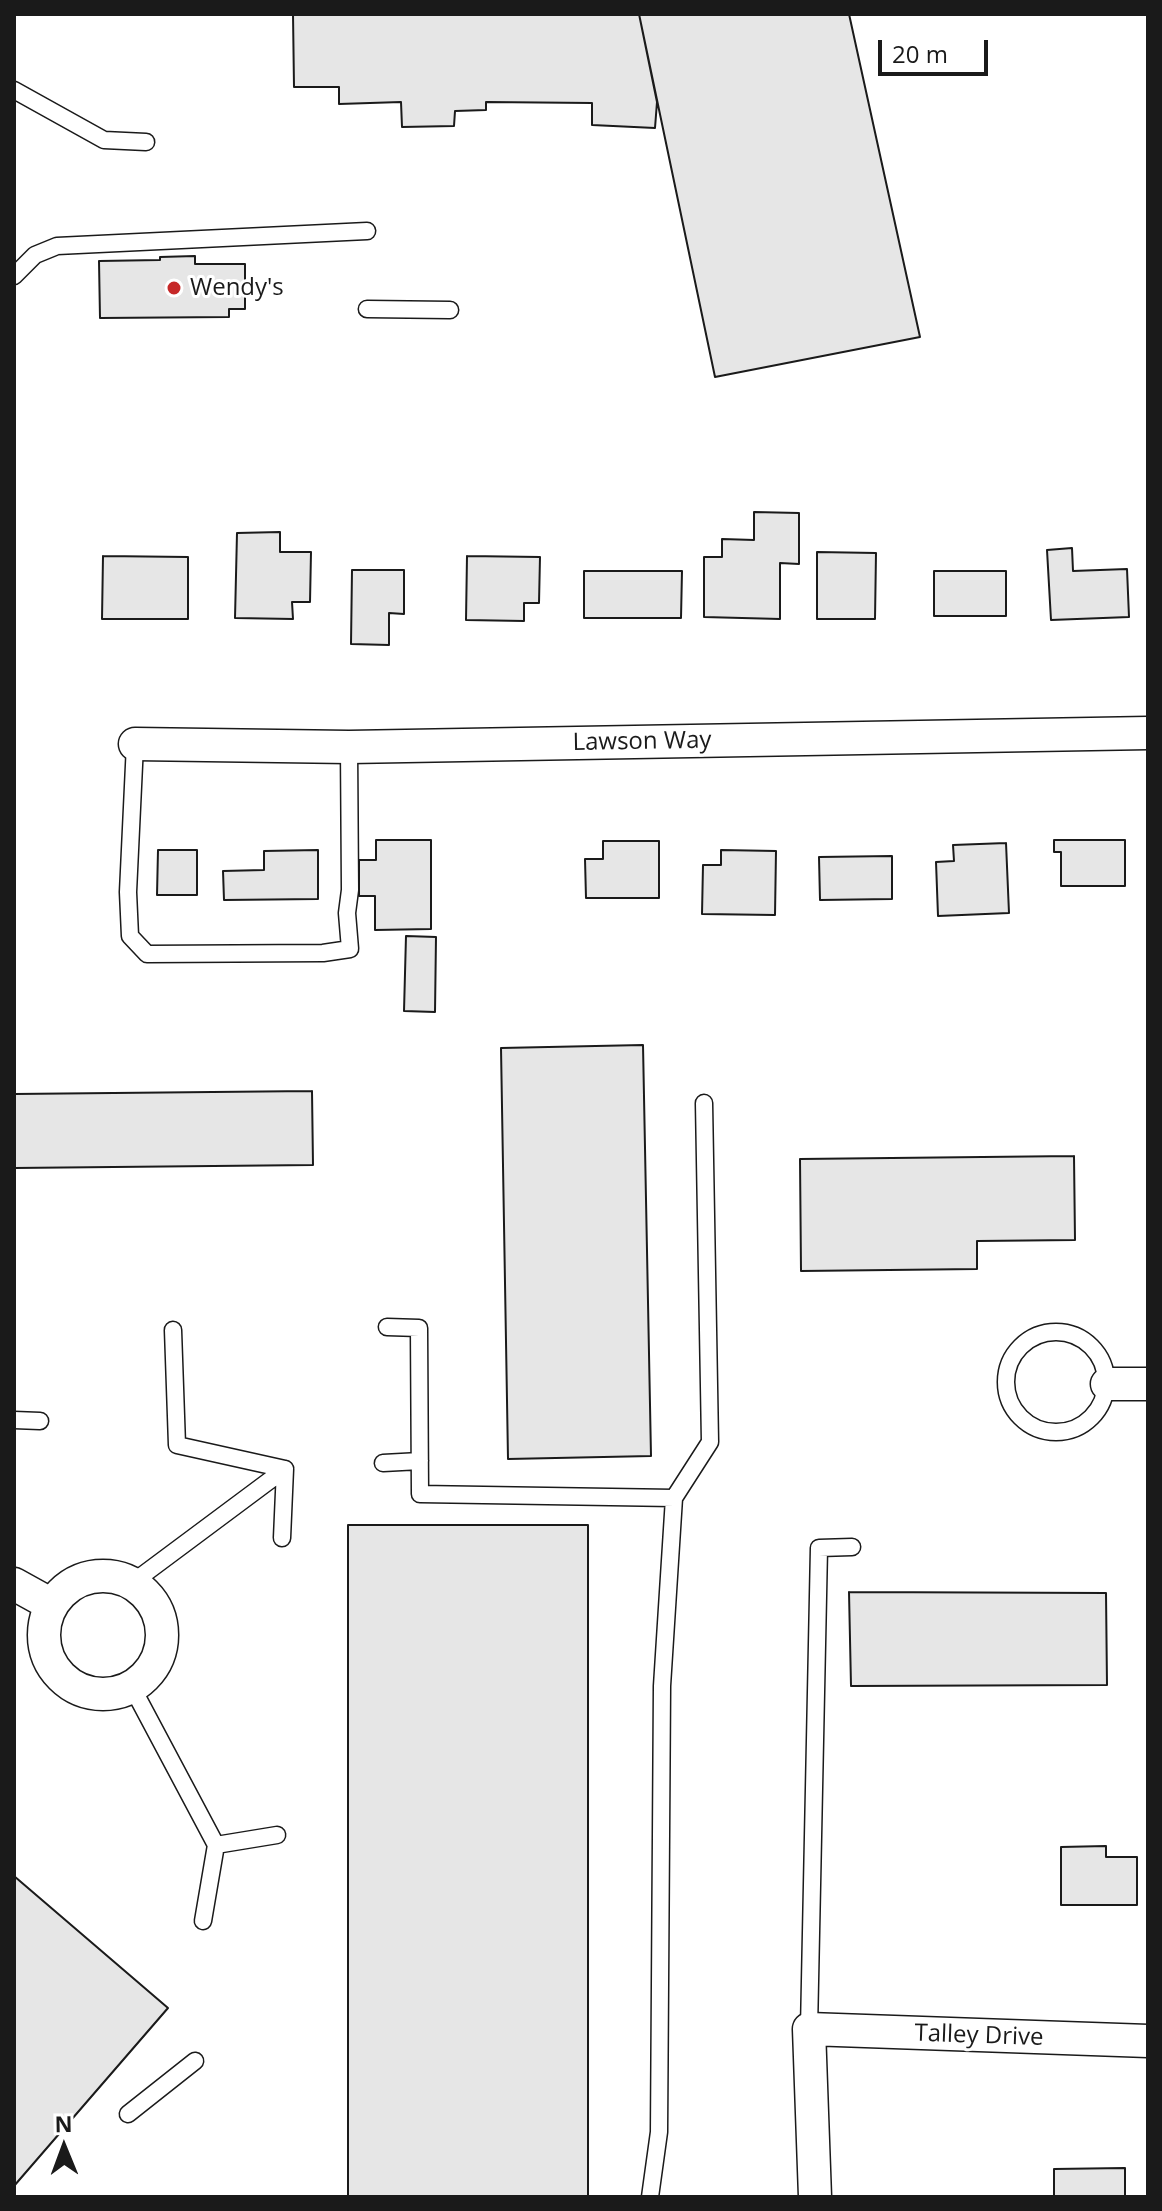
<!DOCTYPE html>
<style>
body{margin:0}
#map{position:relative;width:1162px;height:2211px;overflow:hidden;background:#fff;font-family:"Open Sans",sans-serif}
canvas{display:block}
.frame{position:absolute;inset:0;border:16px solid #1a1a1a;pointer-events:none}
.north{position:absolute;left:24px;top:2107px;width:80px;height:80px;-webkit-text-stroke:6px #fff;paint-order:stroke;rotate:359deg;font-size:22px;font-weight:700;line-height:32px;text-align:center;color:#1a1a1a}
.north::after{content:'';display:block;margin:auto;width:28px;height:36px;background:#1a1a1a;clip-path:polygon(50% 0,100% 100%,50% 72%,0 100%)}
.scale{position:absolute;left:878px;top:40px;width:110px;height:36px;box-sizing:border-box;border:4px solid #1a1a1a;border-top:0;padding-left:10px;font-size:24px;line-height:28px;white-space:nowrap;color:#1a1a1a;-webkit-text-stroke:6px #fff;paint-order:stroke}
</style>
<div id="map">
<canvas width="1162" height="2211"></canvas>
<div class="frame"></div>
<div class="north">N</div>
<div class="scale">20 m</div>
</div>
<script>
const ctx = document.querySelector('canvas').getContext('2d');
ctx.lineJoin = 'round';
function fillPath(path, color) { ctx.fillStyle = color; ctx.fill(path, 'evenodd'); }
const poly = rows => new Path2D(rows.map(r => 'M' + r).join(''));
function trace(path, color, width, dash) { ctx.strokeStyle = color; ctx.lineWidth = width; ctx.lineCap = dash ? 'butt' : 'round'; ctx.setLineDash(dash || []); ctx.stroke(path); }
function drawText(font, color, halo, rows, align = 'center') {
  ctx.font = font + ' "Open Sans",sans-serif'; ctx.lineWidth = 6; ctx.setLineDash([]); ctx.textBaseline = 'middle'; ctx.strokeStyle = halo; ctx.fillStyle = color; for (const [text, x, y, turn = 0] of rows) {
    ctx.save(); ctx.translate(x, y); ctx.rotate((+turn || 0) * Math.PI / 180); ctx.textAlign = isNaN(turn) ? turn : align; if (halo) ctx.strokeText(text, 0, 0); ctx.fillText(text, 0, 0); ctx.restore();
  }
}
const building = poly([
 [293,14,639,14,657,102,655,128,592,125,592,103,486,102,486,110,455,111,454,126,402,127,401,102,339,104,339,87,294,87,293,14],
 [639,14,849,14,920,337,715,377,639,14],
 [195,256,195,264,245,264,245,309,229,309,229,317,100,318,99,261,160,260,160,257,195,256],
 [754,512,799,513,799,564,780,563,780,619,704,617,704,557,722,557,722,539,754,540,754,512],
 [280,532,280,552,311,552,310,602,292,602,293,619,235,618,237,533,280,532],
 [1072,548,1073,571,1127,569,1129,617,1051,620,1047,550,1072,548],
 [817,552,876,553,875,619,817,619,817,552],
 [103,556,188,557,188,619,102,619,103,556],
 [467,556,540,557,539,603,524,603,524,621,466,620,467,556],
 [352,570,404,570,404,614,389,613,389,645,351,644,352,570],
 [584,571,682,571,681,618,584,618,584,571],
 [934,571,1006,571,1006,616,934,616,934,571],
 [376,840,431,840,431,929,375,930,375,896,359,896,359,860,376,860,376,840],
 [1054,840,1125,840,1125,886,1061,886,1061,852,1054,852,1054,840],
 [603,841,659,841,659,898,586,898,585,859,603,859,603,841],
 [1006,843,1009,913,938,916,936,862,954,861,953,845,1006,843],
 [158,850,197,850,197,895,157,895,158,850],
 [318,850,318,899,224,900,223,871,264,870,264,851,318,850],
 [721,850,776,851,775,915,702,914,703,865,721,865,721,850],
 [892,856,892,899,820,900,819,857,892,856],
 [406,936,436,937,435,1012,404,1011,406,936],
 [643,1045,651,1456,508,1459,501,1048,643,1045],
 [312,1091,313,1165,14,1168,14,1094,312,1091],
 [1074,1156,1075,1240,977,1241,977,1269,801,1271,800,1159,1074,1156],
 [348,1525,588,1525,588,2197,348,2197,348,1525],
 [849,1592,1106,1593,1107,1685,851,1686,849,1592],
 [1106,1846,1106,1857,1137,1857,1137,1905,1061,1905,1061,1847,1106,1846],
 [14,1876,168,2008,14,2186,14,1876],
 [1125,2168,1125,2197,1054,2197,1054,2169,1125,2168]
]);
const service = poly([
 [14,90,104,140,146,142],
 [14,276,35,255,57,246,367,231],
 [367,309,450,310],
 [135,744,128,892,130,936,147,954,323,953,350,949,347,913,350,890,349,747],
 [387,1327,419,1328,420,1494,674,1498,662,1686,659,2132,650,2197],
 [173,1330,177,1445,285,1469],
 '1006 1382a50 50 0 1 1 100 0a50 50 0 1 1-100 0Z',
 [14,1420,40,1421],
 [383,1463,420,1461],
 [674,1498,710,1442,704,1103],
 [282,1538,285,1469],
 [132,1583,285,1469],
 [132,1687,216,1845,203,1921],
 [216,1845,277,1835],
 [809,2029,819,1548,852,1547],
 [128,2114,195,2061]
]);
const minor = poly([
 [135,744,349,747,1148,733],
 [1107,1384,1148,1384],
 '44 1635a59 59 0 1 1 118 0a59 59 0 1 1-118 0Z',
 [14,1584,52,1605],
 [815,2197,809,2029,1148,2041]
]);
const markers = [
 [174,288,8,"#c62828"]
];
const poiNames = [
 ["Wendy's",190,288]
];
const streetNames = [
 ["Lawson Way",642,742,-1],
 ["Talley Drive",979,2036,2]
];
fillPath(building, '#e6e6e6');
trace(building, '#1a1a1a', 2);
trace(service, '#1a1a1a', 19);
trace(minor, '#1a1a1a', 35);
trace(service, '#fff', 16);
trace(minor, '#fff', 32);
for (const [x, y, r, color] of markers) { const dot = new Path2D(); dot.arc(x, y, r, 0, 2 * Math.PI); ctx.fillStyle = color; ctx.fill(dot); trace(dot, '#fff', 3); }
drawText('24px', '#1a1a1a', '#fff', poiNames, 'left');
drawText('24px', '#1a1a1a', '#fff', streetNames);
</script>
